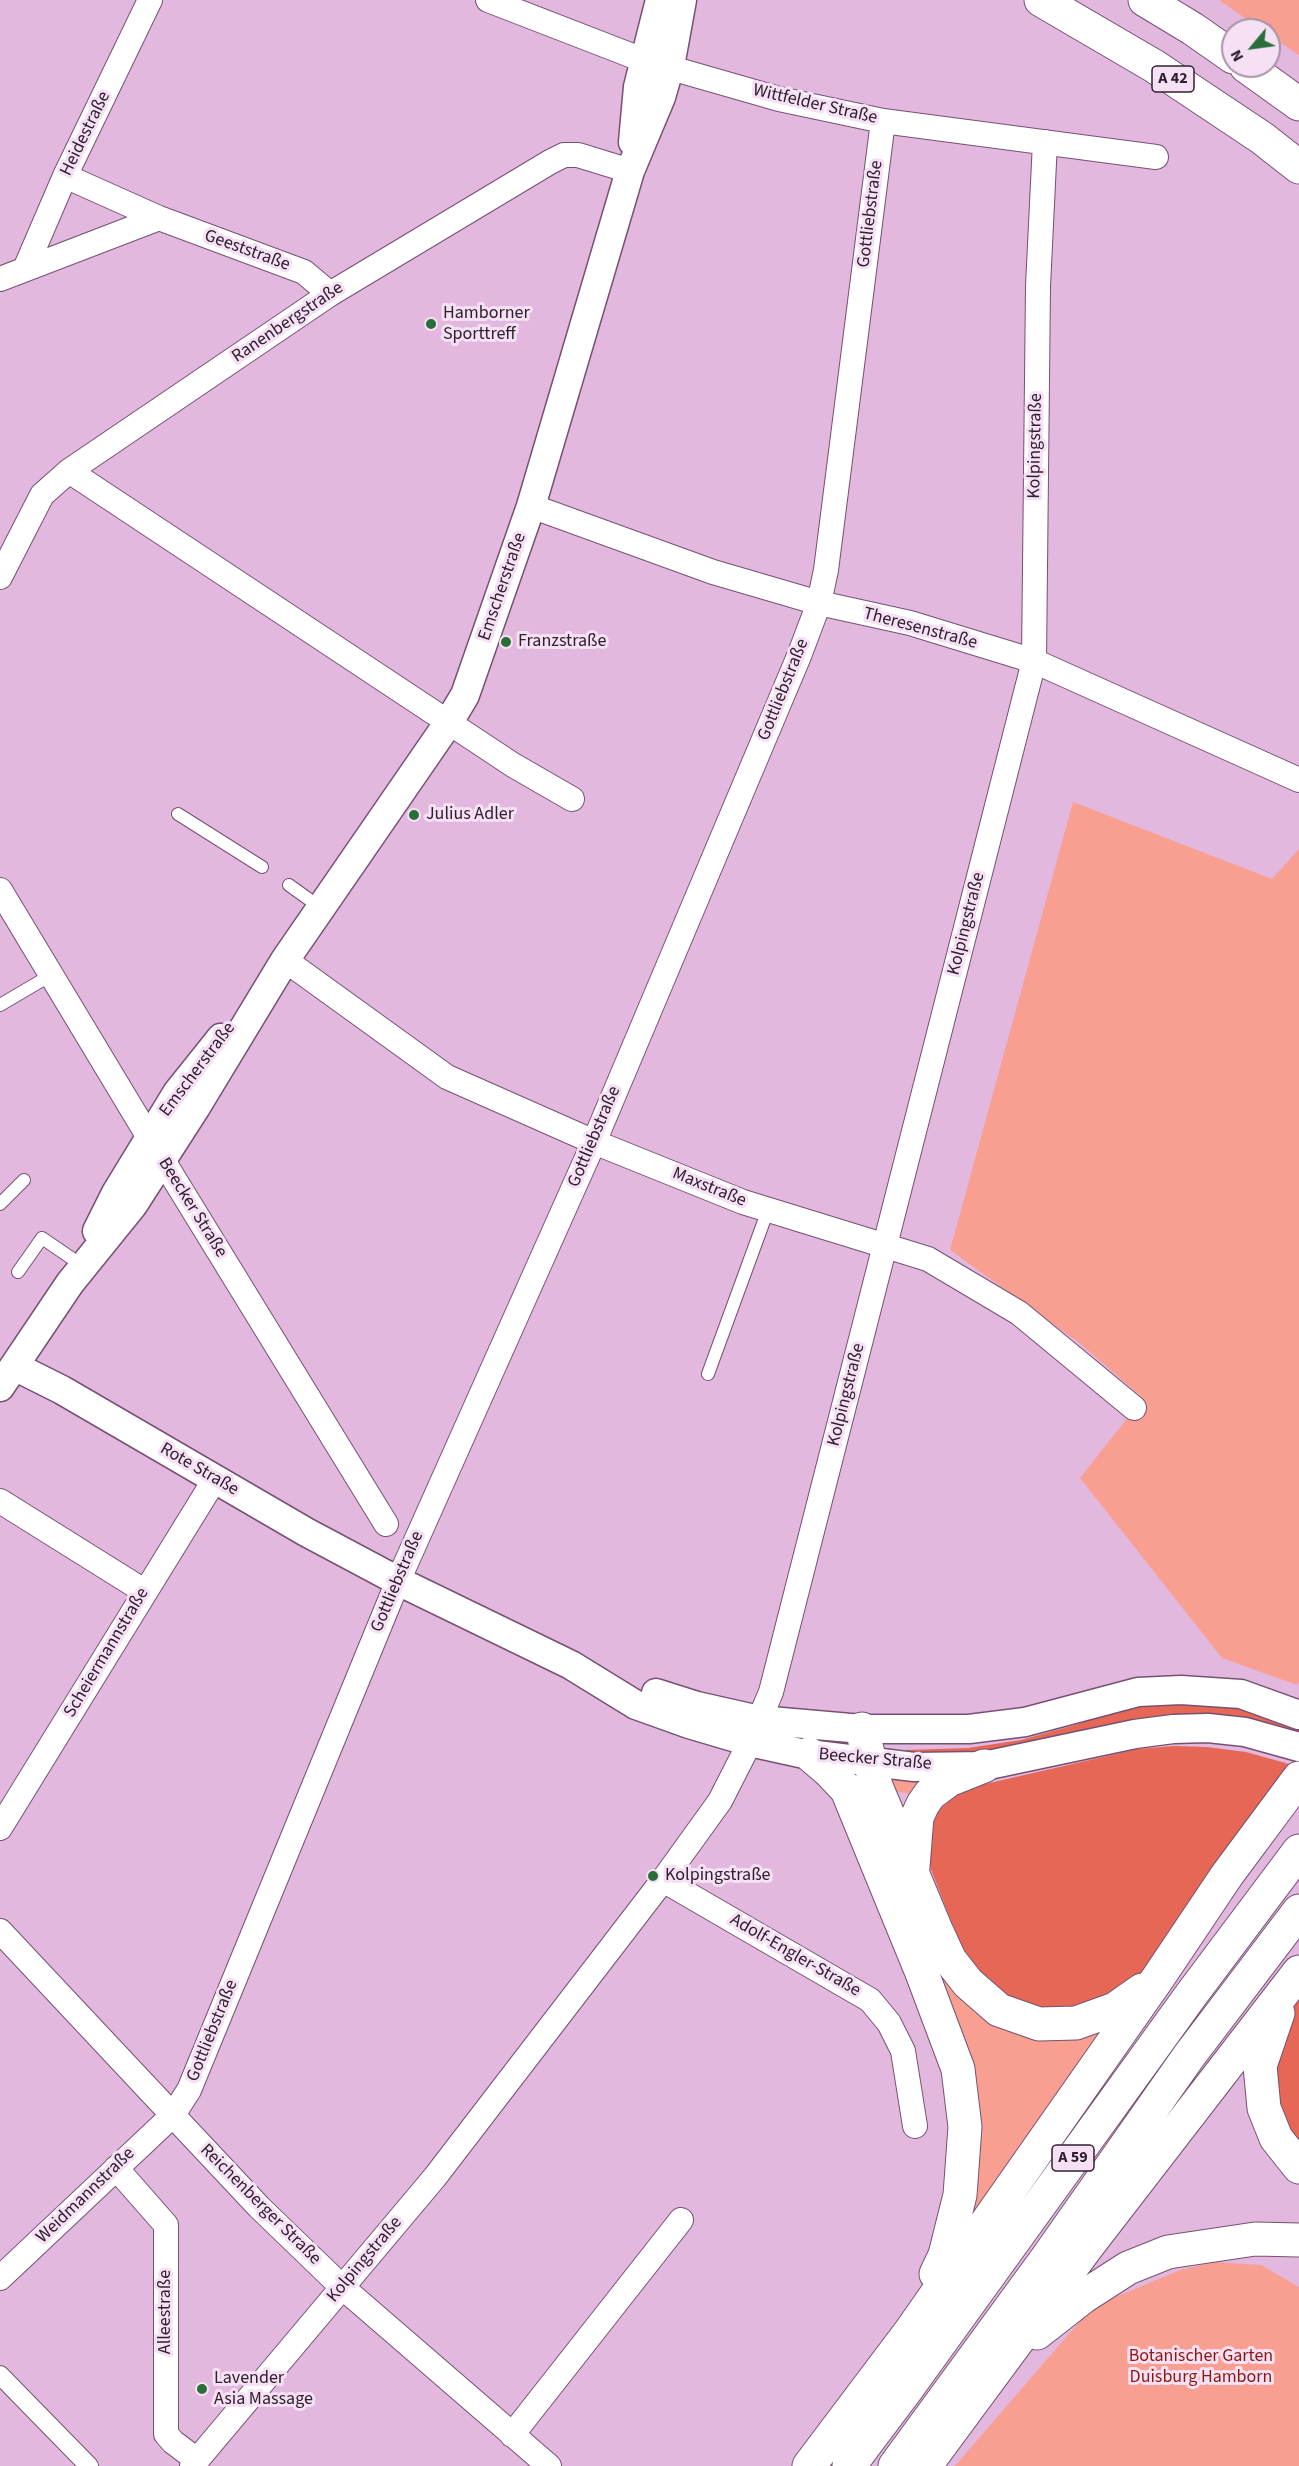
<!DOCTYPE html>
<meta charset="utf-8">
<style>
body{margin:0}
#map{position:relative;width:1299px;height:2466px;overflow:hidden;background:#e2b8de;font-family:"Source Sans 3",sans-serif}
canvas{display:block}
.north{position:absolute;left:1221px;top:18px;width:60px;height:60px;box-sizing:border-box;background:#f6e0f4;border:2px solid #a793a5;border-radius:50%;rotate:241deg;font-size:16px;font-weight:700;line-height:24px;text-align:center;color:#30202f}
.north::after{content:'';display:block;margin:auto;width:21px;height:27px;background:#286e3b;clip-path:polygon(50% 0,100% 100%,50% 72%,0 100%)}
</style>
<div id="map">
<canvas width="1299" height="2466"></canvas>
<div class="north">N</div>
</div>
<script>
const ctx = document.querySelector('canvas').getContext('2d');
ctx.lineJoin = 'round';
function fillPath(path, color) { ctx.fillStyle = color; ctx.fill(path, 'evenodd'); }
const poly = rows => new Path2D(rows.map(r => 'M' + r).join(''));
function trace(path, color, width, dash) { ctx.strokeStyle = color; ctx.lineWidth = width; ctx.lineCap = dash ? 'butt' : 'round'; ctx.setLineDash(dash || []); ctx.stroke(path); }
function drawText(font, color, halo, rows, align = 'center') {
  ctx.font = font + ' "Source Sans 3",sans-serif'; ctx.lineWidth = 6; ctx.setLineDash([]); ctx.textBaseline = 'middle'; ctx.strokeStyle = halo; ctx.fillStyle = color; for (const [text, x, y, turn = 0] of rows) {
    ctx.save(); ctx.translate(x, y); ctx.rotate((+turn || 0) * Math.PI / 180); ctx.textAlign = isNaN(turn) ? turn : align; if (halo) ctx.strokeText(text, 0, 0); ctx.fillText(text, 0, 0); ctx.restore();
  }
}
const green = poly([
 [1219,0,1299,0,1299,55,1269,35,1269,30,1262,30],
 [1073,802,1272,879,1299,849,1299,1682,1297,1685,1222,1658,1080,1478,1143,1398,1078,1342,950,1250],
 [933,1771,914,1795,895,1791,883,1772],
 [925,1939,1106,2026,971,2227,978,2125],
 [1214,2262,1261,2265,1299,2287,1299,2466,955,2466,1092,2307,1180,2270]
]);
const forest = poly([
 [1203,1699,1299,1723,1299,1734,1282,1727,1238,1716,1203,1713,1168,1715,1128,1721,982,1757,899,1754,905,1750,968,1748,1021,1740,1075,1725,1141,1702],
 [1173,1746,1207,1747,1246,1752,1289,1764,1145,1968,1126,1989,1072,2015,996,1998,966,1957,944,1903,928,1862,925,1820,964,1790,985,1784,1138,1749],
 [1299,1994,1299,2158,1270,2106,1281,2023]
]);
const service = poly([
 [178,814,262,867],
 [289,885,321,908],
 [0,1005,51,975],
 [0,1204,24,1180],
 [18,1272,42,1238,80,1264],
 [708,1374,768,1210]
]);
const pedestrian = poly([
 [0,2375,89,2466]
]);
const minor = poly([
 [488,0,643,60,779,99,883,121,1156,157],
 [65,176,159,218,304,272,330,294],
 [25,269,65,176,150,0],
 [0,279,159,218],
 [69,471,513,765,572,799],
 [531,506,713,572,819,603,910,623,1034,661,1299,780],
 [0,577,42,495,69,471,330,294,550,162,564,155,578,155,630,171],
 [0,890,162,1159,386,1524],
 [285,960,447,1077,594,1142,743,1202,928,1259,1019,1313,1134,1408],
 [0,1501,144,1591],
 [0,1828,215,1479],
 [663,1880,870,2000,889,2023,903,2051,915,2126],
 [0,1931,259,2207,342,2287,549,2466],
 [116,2168,166,2225,166,2434,173,2442,197,2460],
 [0,2278,173,2115,189,2090,398,1581,594,1142,799,656,819,603,826,570,883,121],
 [512,2435,681,2220],
 [192,2466,435,2177,663,1880,720,1801,750,1742,771,1692,1034,661,1038,286,1045,142]
]);
const tertiary = poly([
 [633,142,638,87,660,0],
 [97,1231,116,1193,177,1093,221,1038],
 [14,1366,62,1390,306,1532,398,1581,571,1665,636,1705,689,1724,750,1742,800,1753,914,1767,984,1766,1135,1734,1173,1729,1208,1728,1245,1732,1299,1747],
 [0,1387,70,1283,133,1205,196,1107,285,960,449,722,465,695,531,506,630,171,661,97,670,66,682,0],
 [656,1693,697,1706,759,1720,862,1729,969,1729,1025,1722,1138,1692,1181,1690,1241,1694,1299,1715]
]);
const motorway = poly([
 [1041,0,1154,66,1262,138,1299,167],
 [1145,0,1193,29,1233,57],
 [1246,66,1299,104],
 [862,1729,876,1786,937,1932,950,1960,968,1983,999,2010,1039,2024,1076,2023,1115,2009,1142,1990],
 [809,1754,829,1771,847,1790,922,1973,958,2069,965,2127,960,2195,945,2255,936,2274],
 [913,1867,917,1817,923,1804,930,1794,949,1780,984,1766],
 [1278,2013,1260,2066,1264,2108,1276,2138,1299,2167],
 [1037,2333,1083,2297,1128,2268,1168,2252,1255,2239,1299,2240],
 [809,2466,910,2332,1158,1978,1227,1875,1299,1778],
 [849,2466,906,2390,1191,1995,1299,1851],
 [895,2466,1047,2258,1189,2056,1299,1911],
 [925,2466,1086,2248,1299,1972]
]);
const markers = [
 [431,324,6,"#286e3b"],
 [506,642,6,"#286e3b"],
 [414,815,6,"#286e3b"],
 [653,1876,6,"#286e3b"],
 [202,2389,6,"#286e3b"]
];
const shields = [
 [1173,79,42],
 [1073,2158,42]
];
const shieldNames = [
 ["A 42",1173,79],
 ["A 59",1073,2158]
];
const streetNames = [
 ["Wittfelder Straße",815,105,13],
 ["Heidestraße",86,134,-64],
 ["Gottliebstraße",871,214,-83],
 ["Geeststraße",247,251,20],
 ["Ranenbergstraße",288,323,-34],
 ["Kolpingstraße",1036,446,-89],
 ["Emscherstraße",503,587,-71],
 ["Theresenstraße",920,629,15],
 ["Gottliebstraße",784,690,-68],
 ["Kolpingstraße",967,924,-76],
 ["Emscherstraße",198,1070,-53],
 ["Gottliebstraße",595,1137,-67],
 ["Maxstraße",709,1188,22],
 ["Beecker Straße",192,1208,58],
 ["Kolpingstraße",847,1395,-76],
 ["Rote Straße",199,1470,30],
 ["Gottliebstraße",398,1582,-67],
 ["Scheiermannstraße",107,1653,-59],
 ["Beecker Straße",875,1760,5],
 ["Adolf-Engler-Straße",795,1956,30],
 ["Gottliebstraße",213,2031,-68],
 ["Weidmannstraße",86,2196,-44],
 ["Reichenberger Straße",260,2205,45],
 ["Kolpingstraße",365,2260,-50],
 ["Alleestraße",166,2312,-90]
];
const poiNames = [
 ["Hamborner",443,314],
 ["Sporttreff",443,335],
 ["Franzstraße",518,642],
 ["Julius Adler",426,815],
 ["Kolpingstraße",665,1876],
 ["Lavender",214,2379],
 ["Asia Massage",214,2400]
];
const parkNames = [
 ["Botanischer Garten",1201,2357],
 ["Duisburg Hamborn",1201,2378]
];
fillPath(green, '#f89f91');
fillPath(forest, '#e66756');
trace(service, '#765173', 14);
trace(pedestrian, '#765173', 20);
trace(minor, '#765173', 26);
trace(tertiary, '#765173', 31);
trace(motorway, '#765173', 35);
trace(service, '#fff', 12);
trace(pedestrian, '#fff', 18);
trace(minor, '#fff', 24);
trace(tertiary, '#fff', 28);
trace(motorway, '#fff', 33);
for (const [x, y, r, color] of markers) { const dot = new Path2D(); dot.arc(x, y, r, 0, 2 * Math.PI); ctx.fillStyle = color; ctx.fill(dot); trace(dot, '#f6e0f4', 2); }
for (const [x, y, w] of shields) { const box = new Path2D(); box.roundRect(x - w / 2, y - 13, w, 26, 4.5); ctx.fillStyle = '#f6e0f4'; ctx.fill(box); trace(box, '#30202f', 1.5); }
drawText('bold 16px', '#30202f', null, shieldNames);
drawText('18px', '#30202f', '#f6e0f4', streetNames);
drawText('18px', '#30202f', '#f6e0f4', poiNames, 'left');
drawText('18px', '#8d170f', '#f6e0f4', parkNames);
</script>
